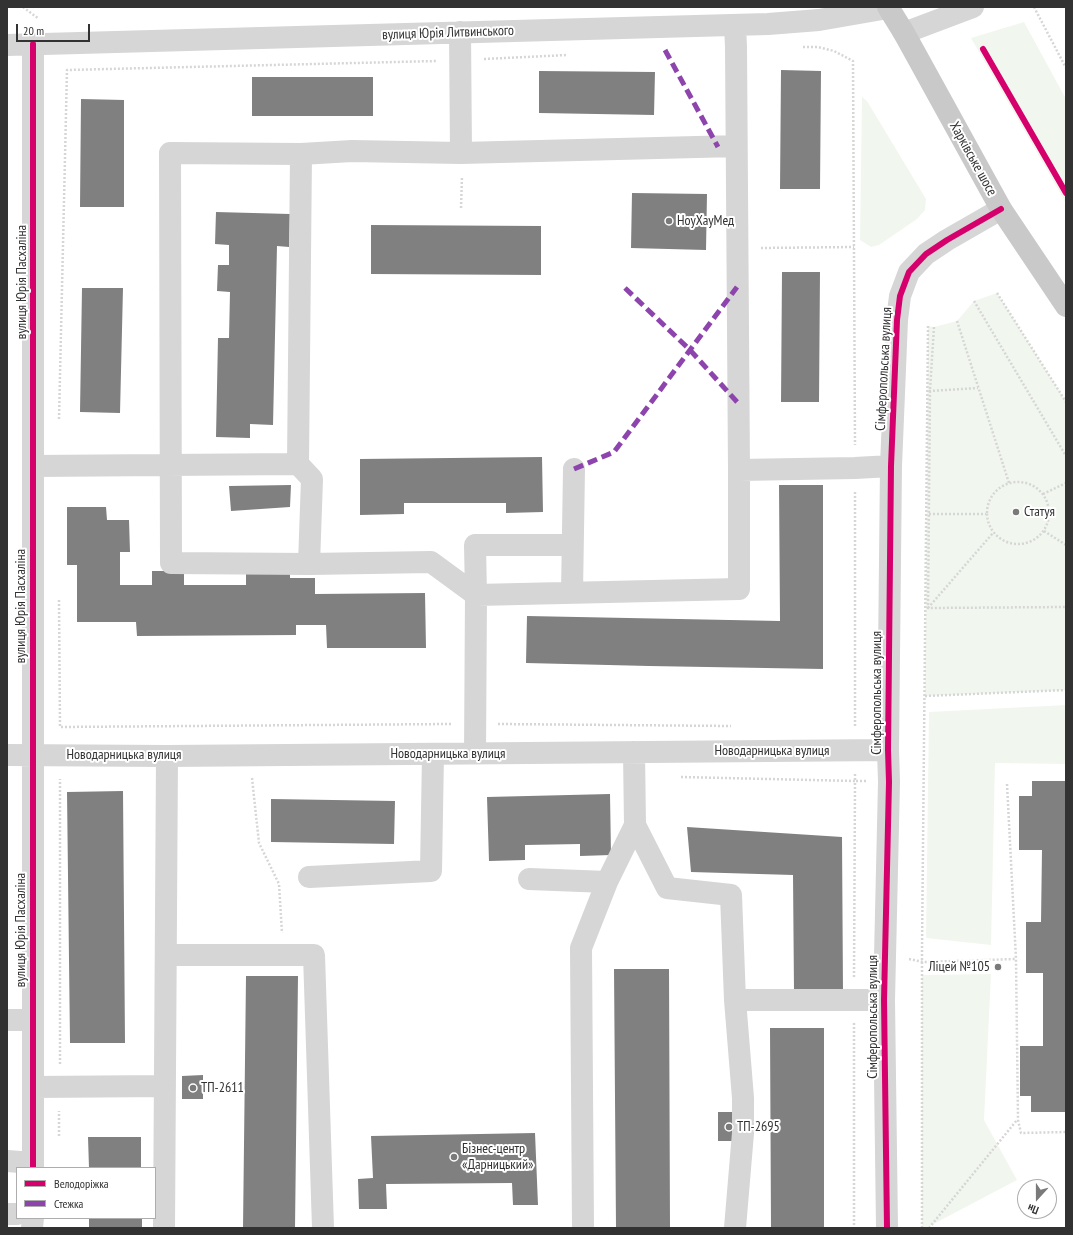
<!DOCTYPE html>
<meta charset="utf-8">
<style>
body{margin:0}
#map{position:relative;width:1073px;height:1235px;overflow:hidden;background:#fff;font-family:"PT Sans Narrow",sans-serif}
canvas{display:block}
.frame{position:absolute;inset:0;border:8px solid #323232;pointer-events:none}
.legend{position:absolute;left:16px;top:1167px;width:140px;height:52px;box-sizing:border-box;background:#fff;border:1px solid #adadad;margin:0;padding:5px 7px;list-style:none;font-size:12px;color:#323232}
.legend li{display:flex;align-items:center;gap:8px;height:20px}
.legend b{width:20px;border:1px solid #adadad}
.north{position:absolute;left:1017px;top:1179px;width:40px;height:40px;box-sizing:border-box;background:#fff;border:1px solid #adadad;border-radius:50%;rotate:201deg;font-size:11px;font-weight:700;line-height:16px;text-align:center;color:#323232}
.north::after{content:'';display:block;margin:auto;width:14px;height:18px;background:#7a7a7a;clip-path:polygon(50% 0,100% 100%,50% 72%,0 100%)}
.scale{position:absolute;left:16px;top:24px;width:74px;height:18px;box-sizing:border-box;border:2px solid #323232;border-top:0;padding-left:5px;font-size:12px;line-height:14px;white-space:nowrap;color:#323232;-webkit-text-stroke:3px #fff;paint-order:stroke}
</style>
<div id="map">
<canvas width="1073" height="1235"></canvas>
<div class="frame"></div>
<ul class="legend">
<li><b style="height:5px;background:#d6006c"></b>Велодоріжка</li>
<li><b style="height:5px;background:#8e44ad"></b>Стежка</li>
</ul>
<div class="north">Пн</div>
<div class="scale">20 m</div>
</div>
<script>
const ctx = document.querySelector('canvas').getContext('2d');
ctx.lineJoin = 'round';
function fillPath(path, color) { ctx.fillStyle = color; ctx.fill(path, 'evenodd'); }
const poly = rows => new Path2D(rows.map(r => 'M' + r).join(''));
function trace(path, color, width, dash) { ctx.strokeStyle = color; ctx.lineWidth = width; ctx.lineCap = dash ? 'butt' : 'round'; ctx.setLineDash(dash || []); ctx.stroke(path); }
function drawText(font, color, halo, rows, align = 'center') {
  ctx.font = font + ' "PT Sans Narrow",sans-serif'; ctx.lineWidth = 4; ctx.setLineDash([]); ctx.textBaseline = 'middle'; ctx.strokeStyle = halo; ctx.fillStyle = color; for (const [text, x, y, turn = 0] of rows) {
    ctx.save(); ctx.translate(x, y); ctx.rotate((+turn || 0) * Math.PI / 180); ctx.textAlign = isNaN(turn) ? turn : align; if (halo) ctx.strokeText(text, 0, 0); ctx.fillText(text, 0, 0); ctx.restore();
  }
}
const green = poly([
 [1024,22,1066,99,1066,203,971,38],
 [862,97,867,101,926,199,925,210,917,219,879,245,871,247,860,240],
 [997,293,1066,402,1066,690,925,696,928,326,934,327,957,321,974,301],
 [1066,705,1066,764,995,763,991,945,926,938,929,712],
 [991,974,984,1120,1017,1180,926,1228,922,1228,922,975]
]);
const building = poly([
 [781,70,821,71,820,189,780,189],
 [539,71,655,72,654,115,539,113],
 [252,77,373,77,373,116,252,116],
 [81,99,124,100,124,207,80,207],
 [632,193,707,194,706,250,631,248],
 [216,212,290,214,289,247,277,246,273,425,250,424,250,438,216,437,218,338,229,338,230,292,217,291,218,265,229,265,229,245,215,244],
 [371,225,541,226,541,275,371,274],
 [782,272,820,272,819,402,781,402],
 [82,288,123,288,120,413,80,412],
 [542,457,543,512,506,513,506,503,404,503,404,514,360,515,360,459],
 [291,485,290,507,231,511,229,486],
 [779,485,823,485,823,669,649,666,526,663,527,616,780,621],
 [67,507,106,507,107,520,129,520,130,552,120,552,120,585,152,585,152,571,184,571,184,585,246,585,246,567,290,567,290,578,315,578,315,594,425,593,426,648,327,648,326,625,296,625,296,635,137,636,136,622,77,622,77,565,67,565],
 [1032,781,1066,781,1066,1112,1031,1112,1031,1096,1020,1096,1020,1046,1043,1046,1043,973,1026,973,1026,922,1041,922,1042,850,1019,850,1019,796,1032,796],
 [123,791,125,1043,70,1043,67,792],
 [610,794,611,855,580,856,580,844,525,845,525,860,489,861,487,797],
 [271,799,395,801,394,844,271,842],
 [687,827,842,837,843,993,794,992,793,875,691,872],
 [614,969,669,969,670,1228,616,1228],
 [246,976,298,976,295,1228,243,1228],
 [770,1028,824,1028,824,1228,771,1228],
 [203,1075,203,1099,182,1099,182,1076],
 [718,1112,739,1112,739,1141,718,1141],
 [535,1133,538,1205,513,1205,512,1183,386,1184,387,1209,359,1209,358,1179,373,1178,371,1136],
 [88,1137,141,1137,141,1168,89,1168],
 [89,1218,142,1218,142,1228,89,1228]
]);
const path = poly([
 [23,7,39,19],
 [1034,7,1066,68],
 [803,47,818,47,834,51,853,61,855,445],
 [484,59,567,55],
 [461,208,462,176],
 [761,248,854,247],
 [997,293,1066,402],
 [974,301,1066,456],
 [957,321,1009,483],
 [934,327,930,390,928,608,1066,607],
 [929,391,978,388],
 [59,419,67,70,437,61],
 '987 513a31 31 0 1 1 62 0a31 31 0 1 1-62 0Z',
 [855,492,855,727],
 [1043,494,1066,483],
 [929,514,986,514],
 [1044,531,1066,545],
 [59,600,60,727,451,724],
 [928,608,993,533],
 [925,696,1066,690],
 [498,724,731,726],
 [855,774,855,781,866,781],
 [681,777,855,781,854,978],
 [252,778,259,843,279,884,282,933],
 [1007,784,1016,959,1018,1120,1021,1133,1066,1132],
 [909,959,923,962,1016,959],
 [854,1023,854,1228],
 [60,1064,60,779],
 [59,1136,59,1111],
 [922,1228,922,951,928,326],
 [929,1228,1017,1120]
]);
const minor = poly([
 [735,25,736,47,739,470,739,589,476,595,431,562,309,564,171,563,170,153,301,154,352,151,461,153,736,146],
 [460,32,461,153],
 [904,33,973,7],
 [7,45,768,24,819,20,888,8],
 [301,154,298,464,312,479,309,564],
 [33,466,298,464],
 [739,470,855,468,891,466],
 [572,593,574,469],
 [634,752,635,825,667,888,731,895,735,1000,743,1098,743,1133,735,1228],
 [475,753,476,595,475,545,572,545],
 [7,755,167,756,888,750],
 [309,877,431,871,433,754],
 [529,879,607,882,635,825],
 [166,955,314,955,323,1228],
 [735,1000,884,1000],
 [7,1020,33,1020],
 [33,1087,165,1086],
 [7,1161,33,1163],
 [33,1168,33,44],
 [7,1214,17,1214],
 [32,1228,33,1218],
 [164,1228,167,756],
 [583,1228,581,948,607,882],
 [887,1228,884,1000,889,782,888,750,891,466,897,320,900,296,909,272,926,254,947,240,1001,209]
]);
const major = poly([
 [888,7,904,33,1001,209,1066,306]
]);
const quiet = poly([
 [665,50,718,147],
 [625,288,690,350,738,403],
 [574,469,614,452,737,287]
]);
const cycleway = poly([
 [983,49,1066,193],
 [33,1168,33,44],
 [887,1228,884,1000,889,782,888,750,891,466,897,320,900,296,909,272,926,254,947,240,1001,209]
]);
const markers = [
 [669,221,4,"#7a7a7a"],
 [1016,512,4,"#7a7a7a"],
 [998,967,4,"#7a7a7a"],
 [193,1088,4,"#7a7a7a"],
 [729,1127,4,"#7a7a7a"],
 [454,1157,4,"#7a7a7a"]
];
const streetNames = [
 ["вулиця Юрія Литвинського",448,33,-2],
 ["Харківське шосе",973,159,61],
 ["вулиця Юрія Пасхаліна",22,282,-90],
 ["Сімферопольська вулиця",884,369,-87],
 ["вулиця Юрія Пасхаліна",21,606,-90],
 ["Сімферопольська вулиця",877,693,-90],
 ["Новодарницька вулиця",772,751],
 ["Новодарницька вулиця",448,754],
 ["Новодарницька вулиця",124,755],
 ["вулиця Юрія Пасхаліна",21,930,-90],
 ["Сімферопольська вулиця",873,1017,-90]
];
const poiNames = [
 ["НоуХауМед",677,221],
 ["Статуя",1024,512],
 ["Ліцей №105",990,967,"right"],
 ["ТП-2611",201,1088],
 ["ТП-2695",737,1127],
 ["Бізнес-центр",462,1149],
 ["«Дарницький»",462,1165]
];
fillPath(green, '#f1f7ee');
fillPath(building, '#808080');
trace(path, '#d6d6d6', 2.5, [2, 2]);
trace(minor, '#d6d6d6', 22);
trace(major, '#c9c9c9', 22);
trace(quiet, '#8e44ad', 5, [10, 5]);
trace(cycleway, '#d6006c', 6);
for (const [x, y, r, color] of markers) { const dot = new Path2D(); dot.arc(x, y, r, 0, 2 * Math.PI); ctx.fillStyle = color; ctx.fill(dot); trace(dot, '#fff', 1.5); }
drawText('14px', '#323232', '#fff', streetNames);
drawText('14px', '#323232', '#fff', poiNames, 'left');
</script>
